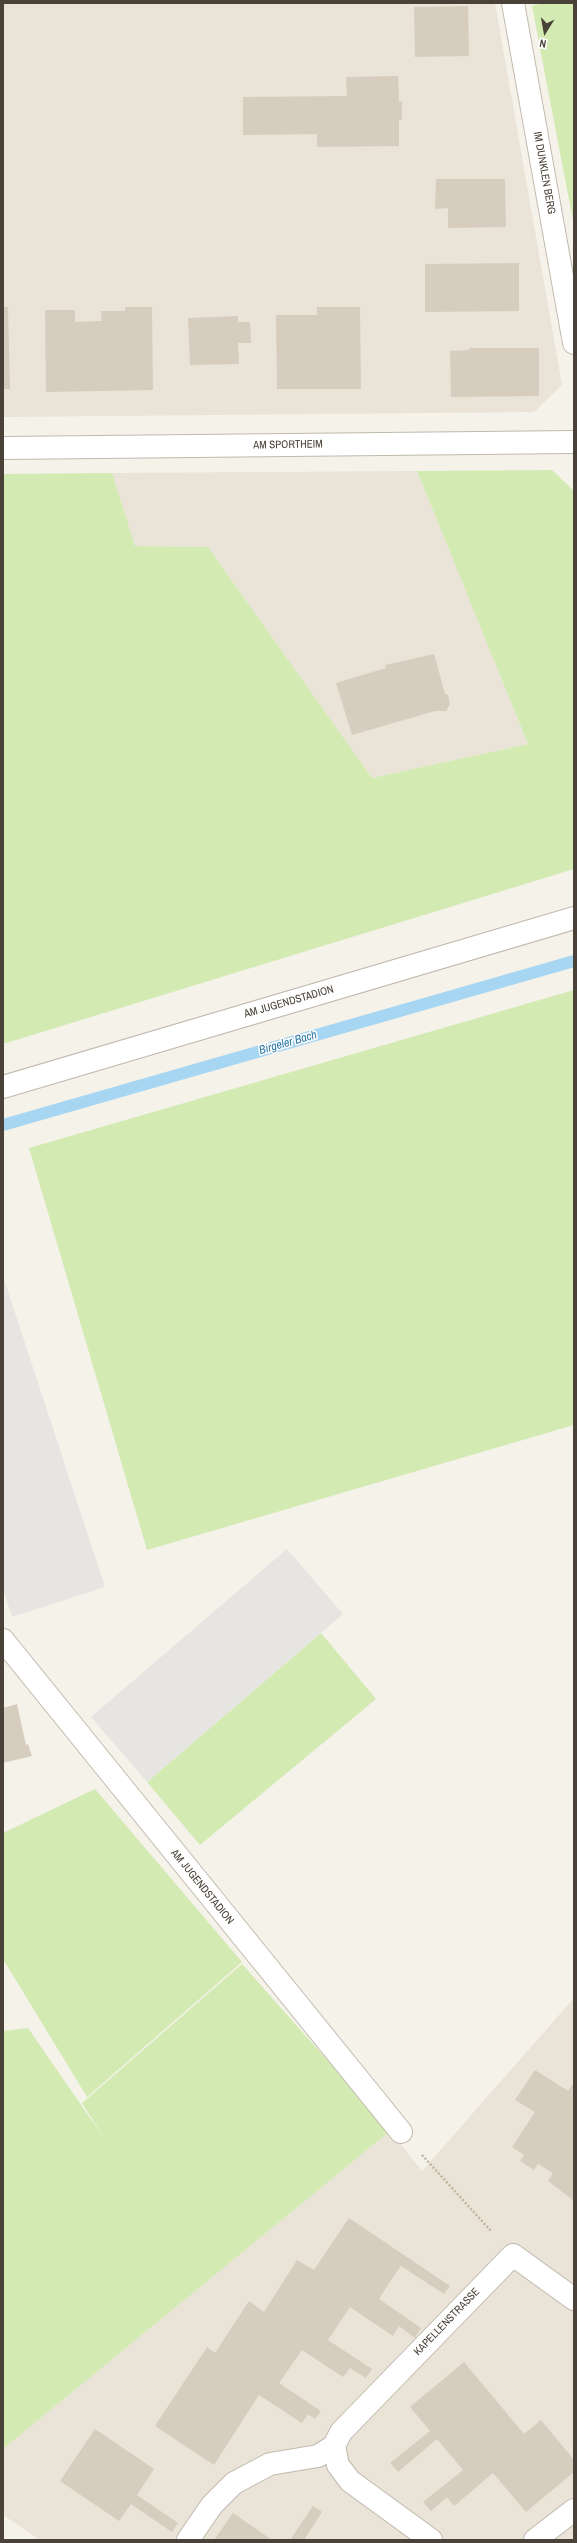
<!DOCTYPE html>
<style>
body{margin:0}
#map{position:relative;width:577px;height:2543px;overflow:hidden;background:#f5f2ea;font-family:"Archivo Narrow",sans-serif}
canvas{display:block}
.frame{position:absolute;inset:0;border:4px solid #4a4238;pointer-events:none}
.north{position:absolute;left:525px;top:12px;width:40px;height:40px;-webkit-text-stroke:3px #fff;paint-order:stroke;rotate:191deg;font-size:11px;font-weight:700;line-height:16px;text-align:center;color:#4a4238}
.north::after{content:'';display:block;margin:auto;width:14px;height:18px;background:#4a4238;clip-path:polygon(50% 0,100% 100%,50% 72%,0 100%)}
</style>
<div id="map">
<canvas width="577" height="2543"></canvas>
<div class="frame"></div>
<div class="north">N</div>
</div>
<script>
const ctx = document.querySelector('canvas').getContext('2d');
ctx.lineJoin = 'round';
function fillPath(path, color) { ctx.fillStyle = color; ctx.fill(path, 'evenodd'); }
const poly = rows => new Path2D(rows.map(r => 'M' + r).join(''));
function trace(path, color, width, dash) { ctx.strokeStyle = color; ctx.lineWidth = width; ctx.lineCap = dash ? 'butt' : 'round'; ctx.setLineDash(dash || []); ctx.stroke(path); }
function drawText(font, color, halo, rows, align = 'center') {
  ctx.font = font + ' "Archivo Narrow",sans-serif'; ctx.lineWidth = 3; ctx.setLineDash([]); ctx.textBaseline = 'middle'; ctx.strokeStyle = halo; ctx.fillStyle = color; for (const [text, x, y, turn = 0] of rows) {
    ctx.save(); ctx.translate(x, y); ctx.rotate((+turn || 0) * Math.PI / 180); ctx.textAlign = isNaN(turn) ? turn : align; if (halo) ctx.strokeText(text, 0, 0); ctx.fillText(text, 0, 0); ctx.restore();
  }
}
const residential = poly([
 [3,3,495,3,562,385,534,412,3,417],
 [417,471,528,744,372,778,208,547,135,546,112,473],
 [574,1998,574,2540,40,2540,3,2515,3,2449,390,2131,422,2171]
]);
const green = poly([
 [543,3,574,3,574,226,532,6],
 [552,470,574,491,574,869,3,1044,3,474,112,473,135,546,208,547,372,778,528,744,417,471],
 [574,990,574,1425,147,1550,29,1148],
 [321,1633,376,1699,200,1845,147,1782],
 [95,1789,242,1962,87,2097,3,1959,3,1833],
 [242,1964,390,2131,3,2449,3,2031,28,2028,104,2138,82,2103]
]);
const parking = poly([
 [3,1276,105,1587,12,1617,3,1589],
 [287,1549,343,1614,147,1782,91,1717]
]);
const stream = poly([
 [3,1125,574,961]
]);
const building = poly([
 [468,6,469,56,415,57,414,7],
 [398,76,399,102,402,101,402,120,399,120,399,146,317,147,317,134,243,135,243,97,347,96,346,77],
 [436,179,505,179,506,227,448,228,448,208,435,209],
 [519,263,519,311,425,312,425,264],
 [3,307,8,307,10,389,3,389],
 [125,307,152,307,153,390,46,392,45,310,75,310,75,322,102,321,101,311,125,311],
 [317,307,360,307,361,389,277,389,276,315,317,315],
 [238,316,238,322,250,322,251,343,238,343,239,364,190,365,188,318],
 [469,348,539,348,539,396,451,397,450,351,469,350],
 [434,654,445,694,448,695,450,704,446,711,435,711,352,735,336,683,386,668,385,665],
 [17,1704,26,1745,28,1744,32,1756,3,1763,3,1708],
 [535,2070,568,2091,574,2082,574,2201,548,2181,553,2173,538,2164,534,2170,520,2161,524,2155,512,2147,535,2112,515,2100],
 [349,2218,450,2286,444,2294,401,2266,389,2283,379,2299,421,2328,415,2338,399,2326,393,2336,350,2307,328,2340,372,2369,366,2378,350,2368,343,2377,302,2350,279,2383,321,2411,315,2419,308,2414,302,2423,259,2395,214,2465,155,2426,207,2347,215,2353,249,2301,264,2312,297,2260,314,2270],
 [464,2362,524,2434,541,2420,574,2460,574,2472,526,2512,493,2473,454,2506,447,2497,431,2511,423,2502,463,2470,437,2439,398,2472,390,2463,430,2431,410,2407],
 [95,2429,154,2469,137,2495,178,2523,172,2532,131,2504,119,2521,60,2481],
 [313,2506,322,2512,304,2540,290,2540],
 [233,2513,272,2540,214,2540]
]);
const path = poly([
 [422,2155,491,2231]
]);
const minor = poly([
 [513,3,574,343],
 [3,448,574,442],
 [3,1087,574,918],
 [3,1640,401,2132],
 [188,2540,212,2505,234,2483,270,2464,318,2456,334,2446],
 [431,2540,350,2481,338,2465,334,2446,341,2432,513,2255,574,2299],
 [535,2540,574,2510]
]);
const streetNames = [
 ["IM DUNKLEN BERG",544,173,80],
 ["AM SPORTHEIM",288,445,-1],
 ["AM JUGENDSTADION",289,1002,-16],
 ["AM JUGENDSTADION",202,1887,51],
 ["KAPELLENSTRASSE",447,2322,-46]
];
const waterNames = [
 ["Birgeler Bach",288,1043,-16]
];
fillPath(residential, '#e9e3d8');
fillPath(green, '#d3eab3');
fillPath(parking, '#e7e5e2');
trace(stream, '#a7d6f2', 12);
fillPath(building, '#d7cdbf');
trace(minor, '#c1b9ad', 24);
trace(path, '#c3b49d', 2.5, [2, 2]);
trace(minor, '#fff', 22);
drawText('11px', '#4a4238', '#fff', streetNames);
drawText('italic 12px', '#2b78a8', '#fff', waterNames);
</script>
